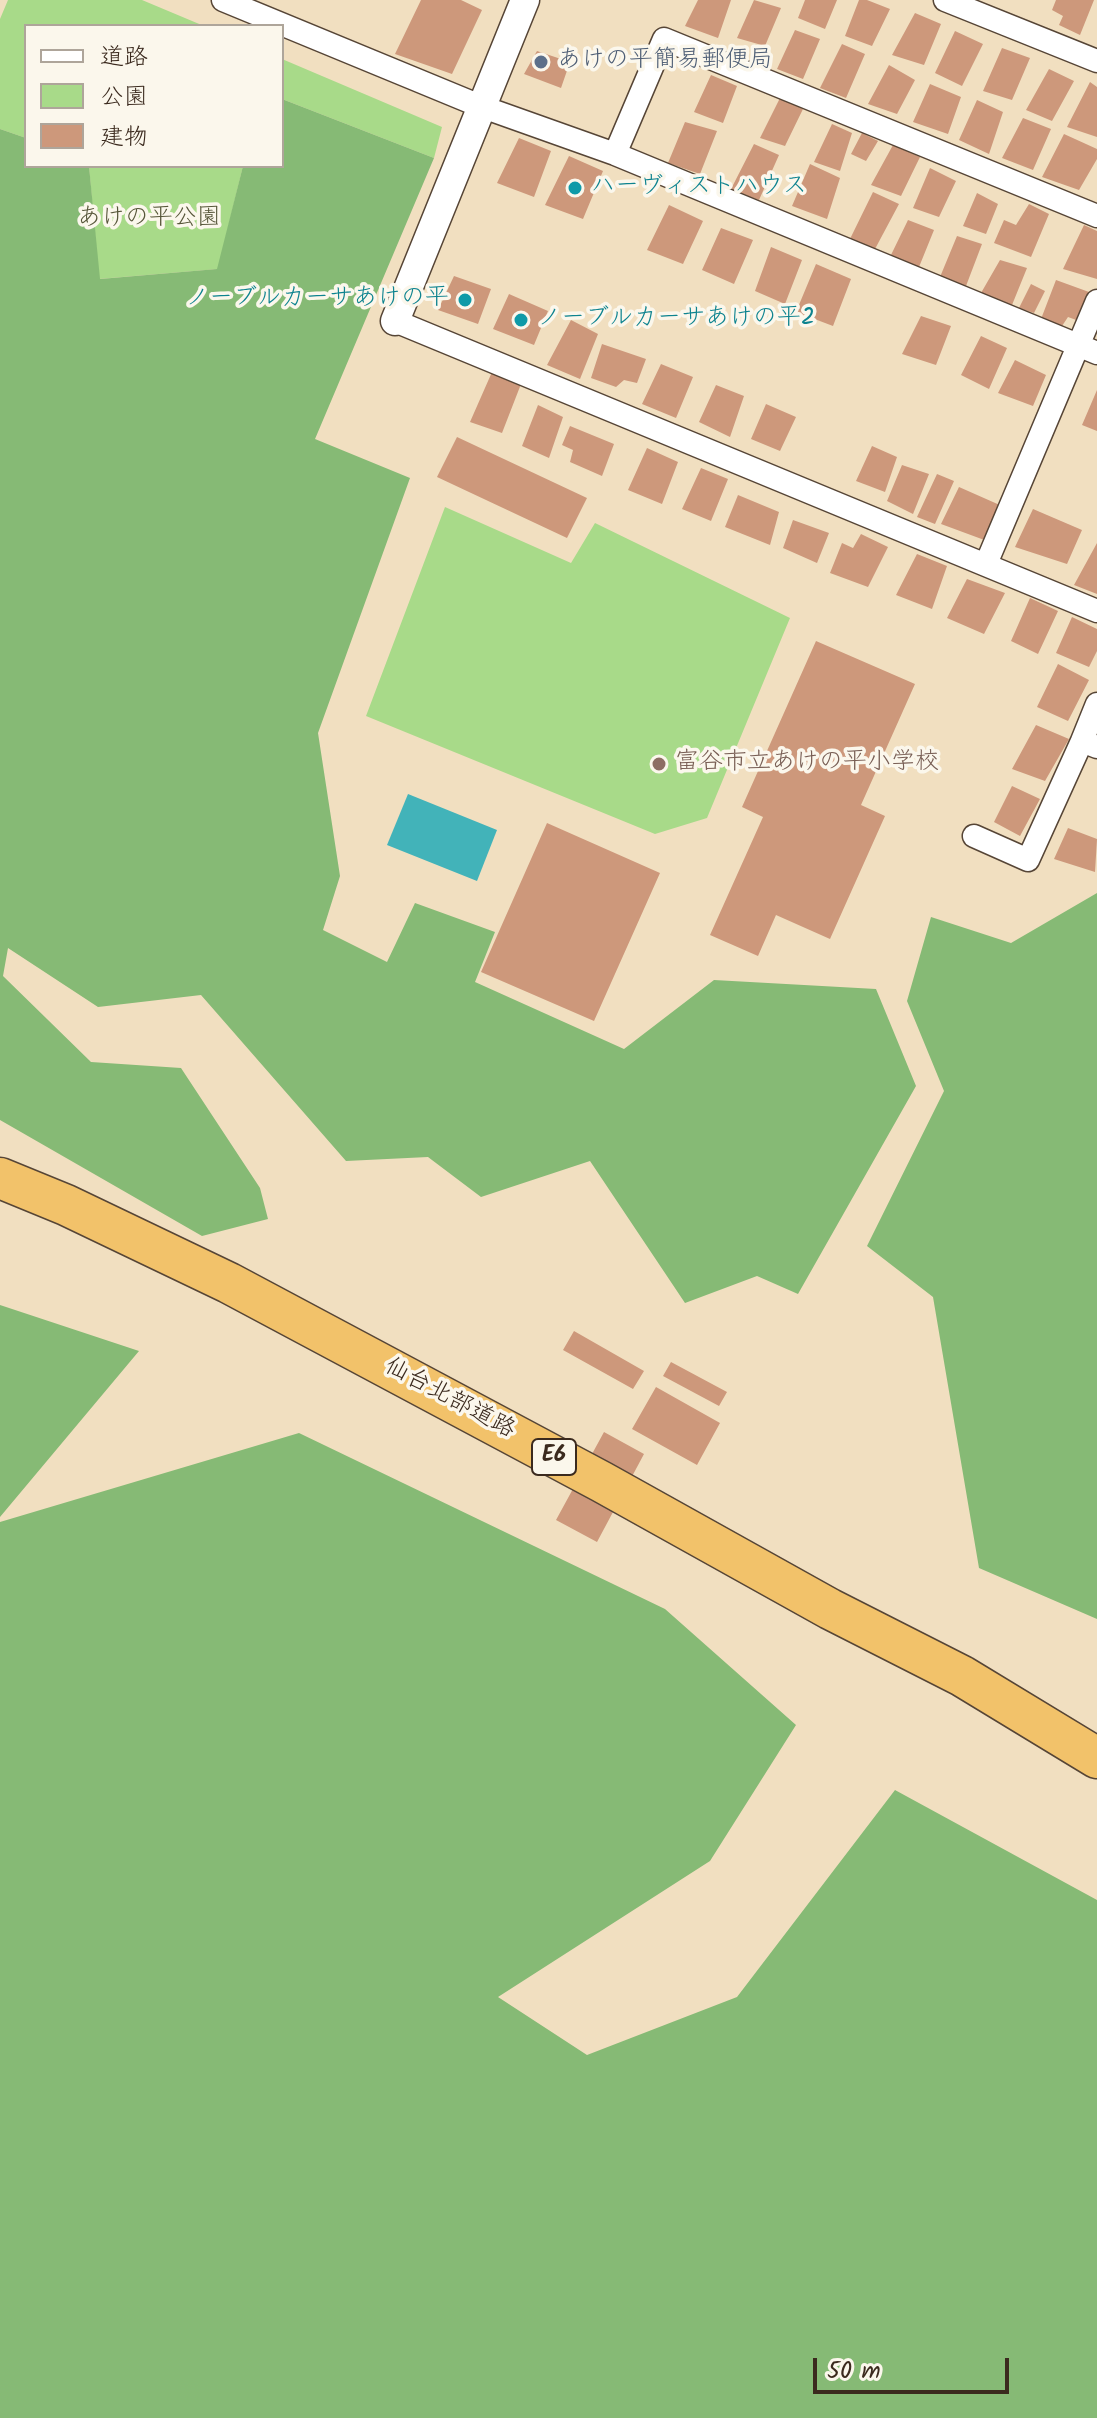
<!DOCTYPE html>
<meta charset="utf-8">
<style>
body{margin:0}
#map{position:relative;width:1097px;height:2418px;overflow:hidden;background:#f1dfc0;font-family:Kalam,"Klee One",sans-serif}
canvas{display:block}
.legend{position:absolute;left:24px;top:24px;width:260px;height:144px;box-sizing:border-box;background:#fbf7ec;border:2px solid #aea59a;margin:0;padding:10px 14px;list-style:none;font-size:24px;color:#3b2a1e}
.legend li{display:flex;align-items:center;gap:16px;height:40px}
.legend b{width:40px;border:2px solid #aea59a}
.scale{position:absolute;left:813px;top:2358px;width:196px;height:36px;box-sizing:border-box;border:4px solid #3b2a1e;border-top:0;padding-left:10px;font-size:24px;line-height:28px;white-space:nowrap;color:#3b2a1e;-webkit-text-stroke:6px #fbf7ec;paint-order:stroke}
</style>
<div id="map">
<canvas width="1097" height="2418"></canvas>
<ul class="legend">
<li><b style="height:10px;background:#fff"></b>道路</li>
<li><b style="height:22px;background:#a8da89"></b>公園</li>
<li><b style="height:22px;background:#cd987b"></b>建物</li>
</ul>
<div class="scale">50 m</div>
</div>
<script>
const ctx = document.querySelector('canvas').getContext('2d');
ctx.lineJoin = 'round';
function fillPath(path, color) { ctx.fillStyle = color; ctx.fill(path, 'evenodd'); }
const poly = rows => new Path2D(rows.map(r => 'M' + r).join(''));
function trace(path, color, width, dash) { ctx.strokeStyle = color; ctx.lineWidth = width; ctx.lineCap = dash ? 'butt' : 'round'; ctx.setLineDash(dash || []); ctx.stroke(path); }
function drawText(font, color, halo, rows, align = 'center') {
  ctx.font = font + ' Kalam,"Klee One",sans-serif'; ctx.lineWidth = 7; ctx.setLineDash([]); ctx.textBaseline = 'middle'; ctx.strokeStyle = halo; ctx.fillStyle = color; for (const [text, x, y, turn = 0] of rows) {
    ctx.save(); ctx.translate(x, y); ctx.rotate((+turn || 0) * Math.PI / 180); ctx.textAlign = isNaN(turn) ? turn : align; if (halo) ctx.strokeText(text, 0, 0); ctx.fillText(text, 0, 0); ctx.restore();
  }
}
const green = poly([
 [8,0,142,0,204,26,26,26,26,138,0,129,0,19],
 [282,59,442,127,434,158,282,99],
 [89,166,243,166,218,269,99,279],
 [445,507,571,563,595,523,790,618,707,818,655,834,366,716]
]);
const forest = poly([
 [282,99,434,158,315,439,410,478,318,733,340,876,323,930,387,962,415,903,495,932,475,982,624,1049,714,980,876,989,916,1086,798,1294,757,1276,685,1303,590,1161,481,1197,428,1157,346,1161,201,995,98,1007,8,948,3,976,91,1062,181,1068,260,1188,268,1219,202,1236,0,1120,0,129,26,138,26,166,89,166,100,279,217,269,243,166,282,166],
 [1097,893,1097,1619,979,1568,933,1297,867,1246,944,1091,907,1001,931,917,1011,943],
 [0,1305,139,1351,0,1517],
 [299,1433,665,1609,796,1725,710,1861,498,1997,587,2055,737,1997,895,1790,1097,1900,1097,2418,0,2418,0,1522]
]);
const water = poly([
 [408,794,497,830,477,881,387,845]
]);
const building = poly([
 [421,0,461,0,482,10,452,74,395,54],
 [698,0,731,0,718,38,685,26],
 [754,0,781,8,765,46,737,38],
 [805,0,837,0,825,29,798,18],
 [859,0,867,0,890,9,872,46,845,36],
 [1056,0,1094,0,1080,35,1059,25,1063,16,1052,10],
 [915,13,941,24,924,65,892,55],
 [795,30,820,39,803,79,777,69],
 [955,31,983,44,962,86,935,73],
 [842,44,865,54,846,98,820,88],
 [1002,48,1030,58,1012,100,983,91],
 [537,51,570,62,561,88,524,74],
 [889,65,915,80,897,114,868,104],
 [1049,69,1074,81,1052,121,1026,110],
 [711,75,737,86,723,123,694,112],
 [1090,82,1097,87,1097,137,1067,127],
 [930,84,961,97,948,134,913,122],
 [780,98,803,109,785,146,760,138],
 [977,100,1003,112,989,154,959,140],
 [1023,118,1051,129,1033,170,1002,158],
 [685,122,717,131,700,174,668,163],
 [832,124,852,133,840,171,814,162],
 [862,133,878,141,866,161,851,154],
 [1064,134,1097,149,1097,159,1079,190,1042,177],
 [519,138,551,151,534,197,497,183],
 [754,144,779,155,759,200,730,191],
 [893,145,920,157,901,196,871,185],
 [569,156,603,171,583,219,545,205],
 [810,164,840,178,827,219,792,206],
 [930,168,956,181,939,217,913,208],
 [873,192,899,204,875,249,849,241],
 [977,193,998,204,986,234,963,226],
 [1029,204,1049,214,1031,257,994,243,1004,220,1016,225],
 [669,205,703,221,683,264,647,250],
 [908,220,934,230,919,267,891,255],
 [1084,225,1097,231,1097,279,1063,269],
 [721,228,753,240,734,284,702,270],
 [957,236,982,244,966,286,940,277],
 [771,247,802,260,785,304,755,291],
 [1000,260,1027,268,1012,305,981,293],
 [816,264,851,279,833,326,796,312],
 [454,276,491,289,478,324,438,310],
 [1056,280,1089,292,1079,321,1068,317,1062,326,1041,319],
 [1031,284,1045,291,1034,313,1019,308],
 [509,294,548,311,534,345,493,329],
 [921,316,951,326,936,365,902,354],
 [571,320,598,334,580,379,547,365],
 [981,336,1007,348,989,389,961,375],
 [602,344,646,359,637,383,624,380,616,387,591,378],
 [1015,360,1046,375,1033,406,998,393],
 [661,364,693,377,676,418,642,404],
 [492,372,521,384,502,433,470,422],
 [716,385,744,396,730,437,699,422],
 [1097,390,1097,431,1082,425],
 [766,404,796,417,780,451,751,439],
 [538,405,563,417,549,458,522,446],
 [570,426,614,444,602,476,570,462,573,450,562,445],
 [457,437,587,498,567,538,437,477],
 [872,446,897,457,885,492,856,481],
 [647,448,678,462,662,504,628,490],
 [902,465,929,474,913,514,887,501],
 [701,468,728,479,711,521,682,509],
 [937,474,954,481,935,524,917,517],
 [959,487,1002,506,987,541,941,524],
 [738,495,779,512,770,545,725,527],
 [1033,509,1082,530,1067,564,1015,547],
 [793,520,829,533,817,563,783,548],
 [861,534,888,547,868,587,830,573,842,543,853,548],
 [1097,543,1097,594,1074,585],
 [917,554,947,566,932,609,896,595],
 [967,579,1005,593,984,634,947,618],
 [1030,598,1058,611,1038,654,1011,641],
 [1072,617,1097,629,1097,651,1089,667,1056,653],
 [816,641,915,684,861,805,885,816,830,939,776,915,758,956,710,935,763,817,742,807],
 [1058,664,1089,680,1068,721,1037,707],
 [1036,725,1069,739,1045,781,1012,769],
 [1012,786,1040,799,1020,836,994,822],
 [547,823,660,873,594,1021,481,972],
 [1068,828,1097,839,1095,872,1054,859],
 [574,1331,644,1371,633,1389,563,1350],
 [671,1362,727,1392,719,1406,663,1376],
 [656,1387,720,1423,697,1465,632,1429],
 [604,1432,644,1454,597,1542,556,1520]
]);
const minor = poly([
 [223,0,480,106,615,154,1097,353],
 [945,0,1097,61],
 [615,154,664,39,1097,216],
 [395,321,1097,611],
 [986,564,1097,301],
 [1097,704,1082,741,1097,747],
 [974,836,1028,860,1082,741]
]);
const tertiary = poly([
 [395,321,525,0]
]);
const motorway = poly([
 [0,1178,66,1205,229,1283,602,1482,830,1609,962,1676,1097,1758]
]);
const markers = [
 [541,62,8,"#5c6f8a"],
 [575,188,8,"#0f9aa8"],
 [465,300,8,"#0f9aa8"],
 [521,320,8,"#0f9aa8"],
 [659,764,8,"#8d6e63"]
];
const shields = [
 [554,1457,44]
];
const shieldNames = [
 ["E6",554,1457]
];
const serviceNames = [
 ["あけの平簡易郵便局",557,62]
];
const cultureNames = [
 ["ハーヴィストハウス",591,188],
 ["ノーブルカーサあけの平",449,300,"right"],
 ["ノーブルカーサあけの平2",537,320]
];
const parkNames = [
 ["あけの平公園",149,220]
];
const educationNames = [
 ["富谷市立あけの平小学校",675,764]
];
const streetNames = [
 ["仙台北部道路",449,1400,28]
];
fillPath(green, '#a8da89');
fillPath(forest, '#86ba75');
fillPath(water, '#42b3b9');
fillPath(building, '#cd987b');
trace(minor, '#564536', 25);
trace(tertiary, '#564536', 31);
trace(motorway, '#564536', 43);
trace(minor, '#fff', 22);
trace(tertiary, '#fff', 28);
trace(motorway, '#f2c26a', 40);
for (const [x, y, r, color] of markers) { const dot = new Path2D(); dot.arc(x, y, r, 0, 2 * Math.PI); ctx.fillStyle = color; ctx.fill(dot); trace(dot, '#fbf7ec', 3); }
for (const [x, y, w] of shields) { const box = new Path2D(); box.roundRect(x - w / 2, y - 18, w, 36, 6); ctx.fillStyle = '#fbf7ec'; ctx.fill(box); trace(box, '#3b2a1e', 2); }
drawText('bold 22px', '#3b2a1e', null, shieldNames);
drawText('24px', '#4e5e75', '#fbf7ec', serviceNames, 'left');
drawText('24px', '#0d838f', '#fbf7ec', cultureNames, 'left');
drawText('24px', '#565639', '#fbf7ec', parkNames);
drawText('24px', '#785e54', '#fbf7ec', educationNames, 'left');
drawText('24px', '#3b2a1e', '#fbf7ec', streetNames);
</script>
